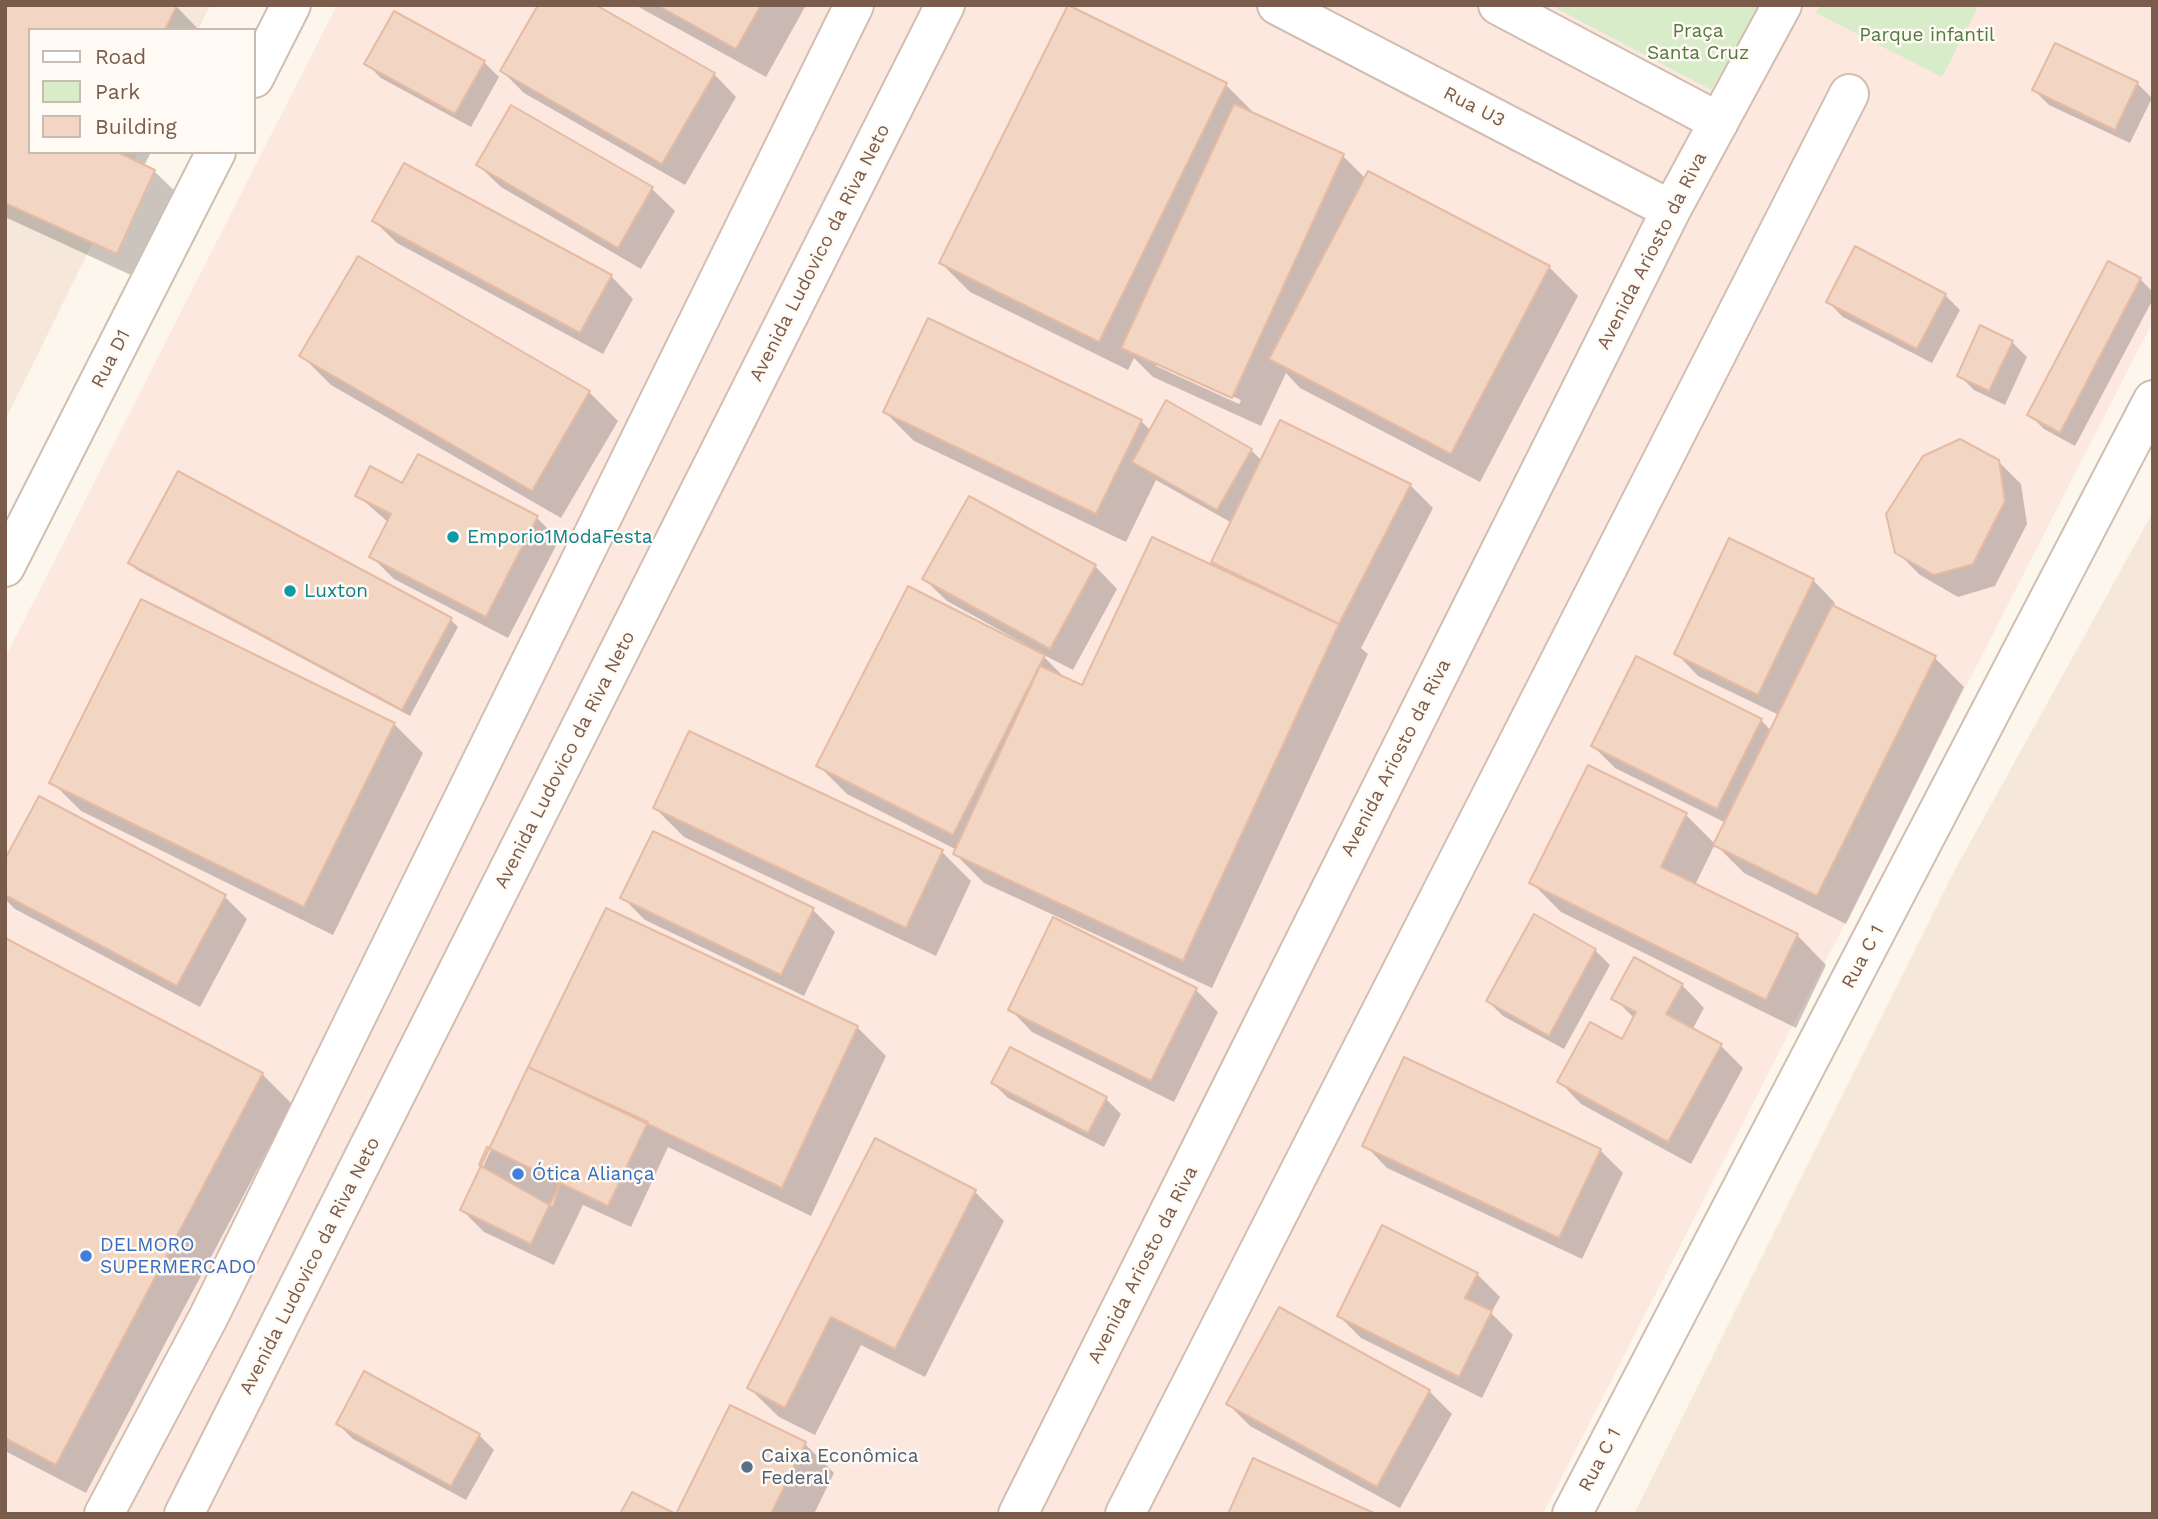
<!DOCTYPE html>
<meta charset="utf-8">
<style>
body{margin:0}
#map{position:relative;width:2158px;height:1519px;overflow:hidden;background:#fdf6ec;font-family:"Work Sans",sans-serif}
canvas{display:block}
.frame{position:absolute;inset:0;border:7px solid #7a5c4d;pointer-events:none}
.legend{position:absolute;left:28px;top:28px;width:228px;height:126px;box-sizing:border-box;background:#fffaf3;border:2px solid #cabbb1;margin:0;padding:9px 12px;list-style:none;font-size:21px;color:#7a5c4d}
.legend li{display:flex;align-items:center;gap:14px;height:35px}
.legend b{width:35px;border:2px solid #cabbb1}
</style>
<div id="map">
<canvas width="2158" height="1519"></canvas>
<div class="frame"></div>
<ul class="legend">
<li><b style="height:9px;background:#fff"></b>Road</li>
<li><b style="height:19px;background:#d8ecc9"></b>Park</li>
<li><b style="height:19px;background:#f3d5c3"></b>Building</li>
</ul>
</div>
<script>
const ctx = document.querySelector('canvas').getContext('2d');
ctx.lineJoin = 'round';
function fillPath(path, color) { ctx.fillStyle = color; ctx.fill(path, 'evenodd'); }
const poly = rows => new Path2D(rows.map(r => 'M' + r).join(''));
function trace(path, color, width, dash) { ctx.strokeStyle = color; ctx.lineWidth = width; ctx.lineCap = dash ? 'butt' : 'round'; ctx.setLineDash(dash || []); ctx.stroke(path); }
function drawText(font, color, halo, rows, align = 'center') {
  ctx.font = font + ' "Work Sans",sans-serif'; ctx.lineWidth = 5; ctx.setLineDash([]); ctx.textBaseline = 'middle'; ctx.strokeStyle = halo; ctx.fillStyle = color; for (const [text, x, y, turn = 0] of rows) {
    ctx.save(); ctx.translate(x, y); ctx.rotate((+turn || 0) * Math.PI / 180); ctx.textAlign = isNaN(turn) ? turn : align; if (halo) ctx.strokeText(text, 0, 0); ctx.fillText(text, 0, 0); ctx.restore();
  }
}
const residential = poly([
 [5,5,210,5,198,30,30,30,30,152,138,152,5,420],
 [2153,512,2153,1514,1634,1514,1951,877]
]);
const commercial = poly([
 [337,5,2153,5,2153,321,1543,1514,5,1514,5,658]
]);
const green = poly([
 [1550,5,1761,5,1711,90],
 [1820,5,1979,5,1942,77,1816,13]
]);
const shadow = poly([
 [5,5,176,6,199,30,30,30,30,152,151,152,144,166,154,171,184,200,146,282,5,217],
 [635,5,806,5,766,77],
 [484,62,499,77,471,127,381,78,366,63],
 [502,71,714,74,736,97,685,185,524,93],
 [2137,83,2152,98,2130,143,2049,105,2034,90],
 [1226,85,1255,114,1343,156,1366,179,1549,267,1578,296,1480,482,1300,388,1286,373,1261,426,1153,377,1134,358,1128,370,970,292,941,263],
 [1156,362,1241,400,1239,404,1156,366],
 [512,107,652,189,675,211,641,269,501,187,478,165],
 [374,221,611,276,633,299,603,354,397,243],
 [2140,279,2153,292,2153,299,2075,446,2044,429,2029,414],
 [1945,295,1960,310,1932,363,1843,317,1828,302],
 [2012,342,2027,357,2005,405,1974,390,1959,375],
 [302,356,589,392,618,421,561,518,331,385],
 [885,412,1141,421,1151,431,1251,450,1262,461,1410,485,1433,508,1361,648,1368,654,1212,988,984,883,955,854,957,850,847,794,818,765,1022,646,1023,643,947,601,924,579,1095,566,1117,589,1073,670,1040,653,1067,680,1083,688,1222,571,1213,562,1232,523,1156,480,1126,542,914,441],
 [1998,461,2021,484,2027,524,1995,586,1958,597,1920,575,1897,552],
 [179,474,451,620,458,627,410,716,137,570,130,563],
 [403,486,537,518,559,540,508,638,394,579,371,556,388,522,357,495],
 [1813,580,1835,603,1833,607,1935,658,1964,687,1846,924,1744,873,1715,844,1695,885,1797,935,1826,965,1796,1028,1561,912,1532,883,1686,815,1715,844,1726,823,1615,768,1593,746,1761,720,1771,731,1779,715,1698,676,1676,653],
 [394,724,423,753,333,935,81,811,52,782],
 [690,734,942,852,971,881,936,956,684,837,655,808],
 [5,863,225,897,247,919,200,1007,15,909,5,899],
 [623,898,813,910,835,932,804,996,645,920],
 [607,910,857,1027,886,1056,811,1216,668,1147,631,1227,583,1205,554,1265,484,1232,462,1210],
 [5,940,262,1074,292,1104,86,1493,5,1451],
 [1595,950,1610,965,1564,1049,1503,1016,1488,1001],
 [1682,985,1704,1008,1692,1030,1721,1046,1743,1068,1691,1164,1581,1104,1559,1081,1623,1042,1635,1019,1614,998],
 [1196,990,1218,1012,1174,1102,1032,1032,1010,1009],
 [1010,1049,1106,1099,1121,1114,1104,1147,1008,1098,993,1083],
 [1365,1145,1600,1150,1623,1173,1582,1259,1387,1168],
 [975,1192,1004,1221,925,1377,861,1345,815,1435,779,1417,749,1388],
 [1477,1274,1500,1297,1491,1313,1513,1335,1482,1398,1361,1338,1339,1316],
 [1429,1391,1452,1414,1400,1508,1250,1426,1228,1404],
 [338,1424,479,1435,494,1450,466,1500,353,1439],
 [805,1444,834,1473,814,1514,678,1514]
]);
const building = poly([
 [5,5,177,5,165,30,30,30,30,152,117,152,155,170,117,254,5,203,5,5],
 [538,5,596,5,715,73,662,164,500,71,538,5],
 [657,5,761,5,736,49,657,5],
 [1068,5,1227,83,1099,342,939,263,1068,5],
 [394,11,485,61,455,114,364,64,394,11],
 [2055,43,2138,82,2115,130,2032,90,2055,43],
 [1234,104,1344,154,1232,398,1121,348,1234,104],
 [511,105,653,187,618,248,476,165,511,105],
 [404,163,612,275,580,333,372,221,404,163],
 [1368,171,1550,266,1451,454,1269,359,1368,171],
 [1855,246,1946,294,1917,349,1826,302,1855,246],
 [358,256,590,391,532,491,299,356,358,256],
 [2108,261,2141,278,2060,433,2027,415,2108,261],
 [928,318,1142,420,1096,514,883,412,928,318],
 [1980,325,2013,341,1989,391,1957,376,1980,325],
 [1166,400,1252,449,1217,510,1132,462,1166,400],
 [1280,420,1411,484,1339,624,1211,562,1280,420],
 [1960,439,1999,460,2005,501,1973,564,1934,575,1895,553,1886,514,1923,456,1960,439],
 [418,454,538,516,486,617,369,557,391,514,355,496,370,466,402,483,418,454],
 [178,471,452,618,402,710,128,563,178,471],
 [969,496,1096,565,1050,649,922,579,969,496],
 [1152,537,1339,624,1183,961,953,854,1040,666,1082,685,1152,537],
 [1729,538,1814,579,1758,695,1674,654,1729,538],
 [908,586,1045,655,953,835,816,766,908,586],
 [141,599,395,723,304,907,49,783,141,599],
 [1832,605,1936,656,1817,896,1713,845,1832,605],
 [1636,656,1762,719,1717,809,1591,746,1636,656],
 [689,731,943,850,906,928,653,808,689,731],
 [1588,765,1687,813,1661,867,1798,934,1766,1000,1529,883,1588,765],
 [39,796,226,895,177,986,5,895,5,859,39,796],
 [653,831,814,908,781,975,620,898,653,831],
 [606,908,858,1026,782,1188,528,1067,606,908],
 [1534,914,1596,949,1549,1036,1486,1001,1534,914],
 [1053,917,1197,988,1151,1081,1008,1010,1053,917],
 [5,938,263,1073,56,1465,5,1438,5,938],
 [1634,957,1683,984,1666,1014,1722,1044,1668,1142,1557,1082,1590,1022,1622,1039,1636,1012,1611,999,1634,957],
 [1010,1047,1107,1097,1088,1133,991,1083,1010,1047],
 [1404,1057,1601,1149,1559,1238,1362,1146,1404,1057],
 [528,1067,648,1122,608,1206,560,1183,531,1244,460,1210,528,1067],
 [875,1138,976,1190,895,1349,831,1317,785,1408,747,1388,875,1138],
 [487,1147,560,1183,553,1207,479,1165,487,1147],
 [1382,1225,1478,1273,1465,1298,1492,1311,1459,1377,1337,1316,1382,1225],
 [1279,1307,1430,1390,1377,1487,1226,1404,1279,1307],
 [364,1371,480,1434,451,1486,336,1424,364,1371],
 [730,1405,806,1442,771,1514,620,1514,632,1492,676,1514,730,1405],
 [1253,1458,1376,1514,1228,1514,1253,1458]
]);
const minor = poly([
 [1277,5,1671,210],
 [1498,5,1719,122],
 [254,78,291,5],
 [5,567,216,152],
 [104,1514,208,1318,854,5],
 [184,1514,945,5],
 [1018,1514,1671,210,1782,5],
 [1125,1514,1849,94],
 [1572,1514,2153,400]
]);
const markers = [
 [453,537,7,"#0f9aa8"],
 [290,591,7,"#0f9aa8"],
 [518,1174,7,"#3f7fe0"],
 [86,1256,7,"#3f7fe0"],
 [747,1467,7,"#5c6f8a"]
];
const parkNames = [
 ["Praça",1698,31],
 ["Santa Cruz",1698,53],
 ["Parque infantil",1927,35]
];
const streetNames = [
 ["Rua U3",1474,107,27],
 ["Avenida Ariosto da Riva",1652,251,-63],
 ["Avenida Ludovico da Riva Neto",820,253,-63],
 ["Rua D1",111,359,-63],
 ["Avenida Ariosto da Riva",1396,758,-63],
 ["Avenida Ludovico da Riva Neto",565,760,-63],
 ["Rua C 1",1863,957,-62],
 ["Avenida Ariosto da Riva",1143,1265,-63],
 ["Avenida Ludovico da Riva Neto",310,1266,-63],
 ["Rua C 1",1600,1460,-62]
];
const cultureNames = [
 ["Emporio1ModaFesta",467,537],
 ["Luxton",304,591]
];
const shopNames = [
 ["Ótica Aliança",532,1174],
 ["DELMORO",100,1245],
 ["SUPERMERCADO",100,1267]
];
const serviceNames = [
 ["Caixa Econômica",761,1456],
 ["Federal",761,1478]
];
fillPath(residential, '#f5e8da');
fillPath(commercial, '#fde8e0');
fillPath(green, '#d8ecc9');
fillPath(shadow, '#0003');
fillPath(building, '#f3d5c3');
trace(building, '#e6bba3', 2);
trace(minor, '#d1beb0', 42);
trace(minor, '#fff', 38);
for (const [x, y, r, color] of markers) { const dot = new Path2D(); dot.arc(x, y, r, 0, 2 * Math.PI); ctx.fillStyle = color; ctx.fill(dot); trace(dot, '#fffaf3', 2.5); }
drawText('19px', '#537a41', '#fffaf3', parkNames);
drawText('19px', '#7a5c4d', '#fffaf3', streetNames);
drawText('19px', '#0d838f', '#fffaf3', cultureNames, 'left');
drawText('19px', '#366cbe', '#fffaf3', shopNames, 'left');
drawText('19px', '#4e5e75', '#fffaf3', serviceNames, 'left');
</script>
